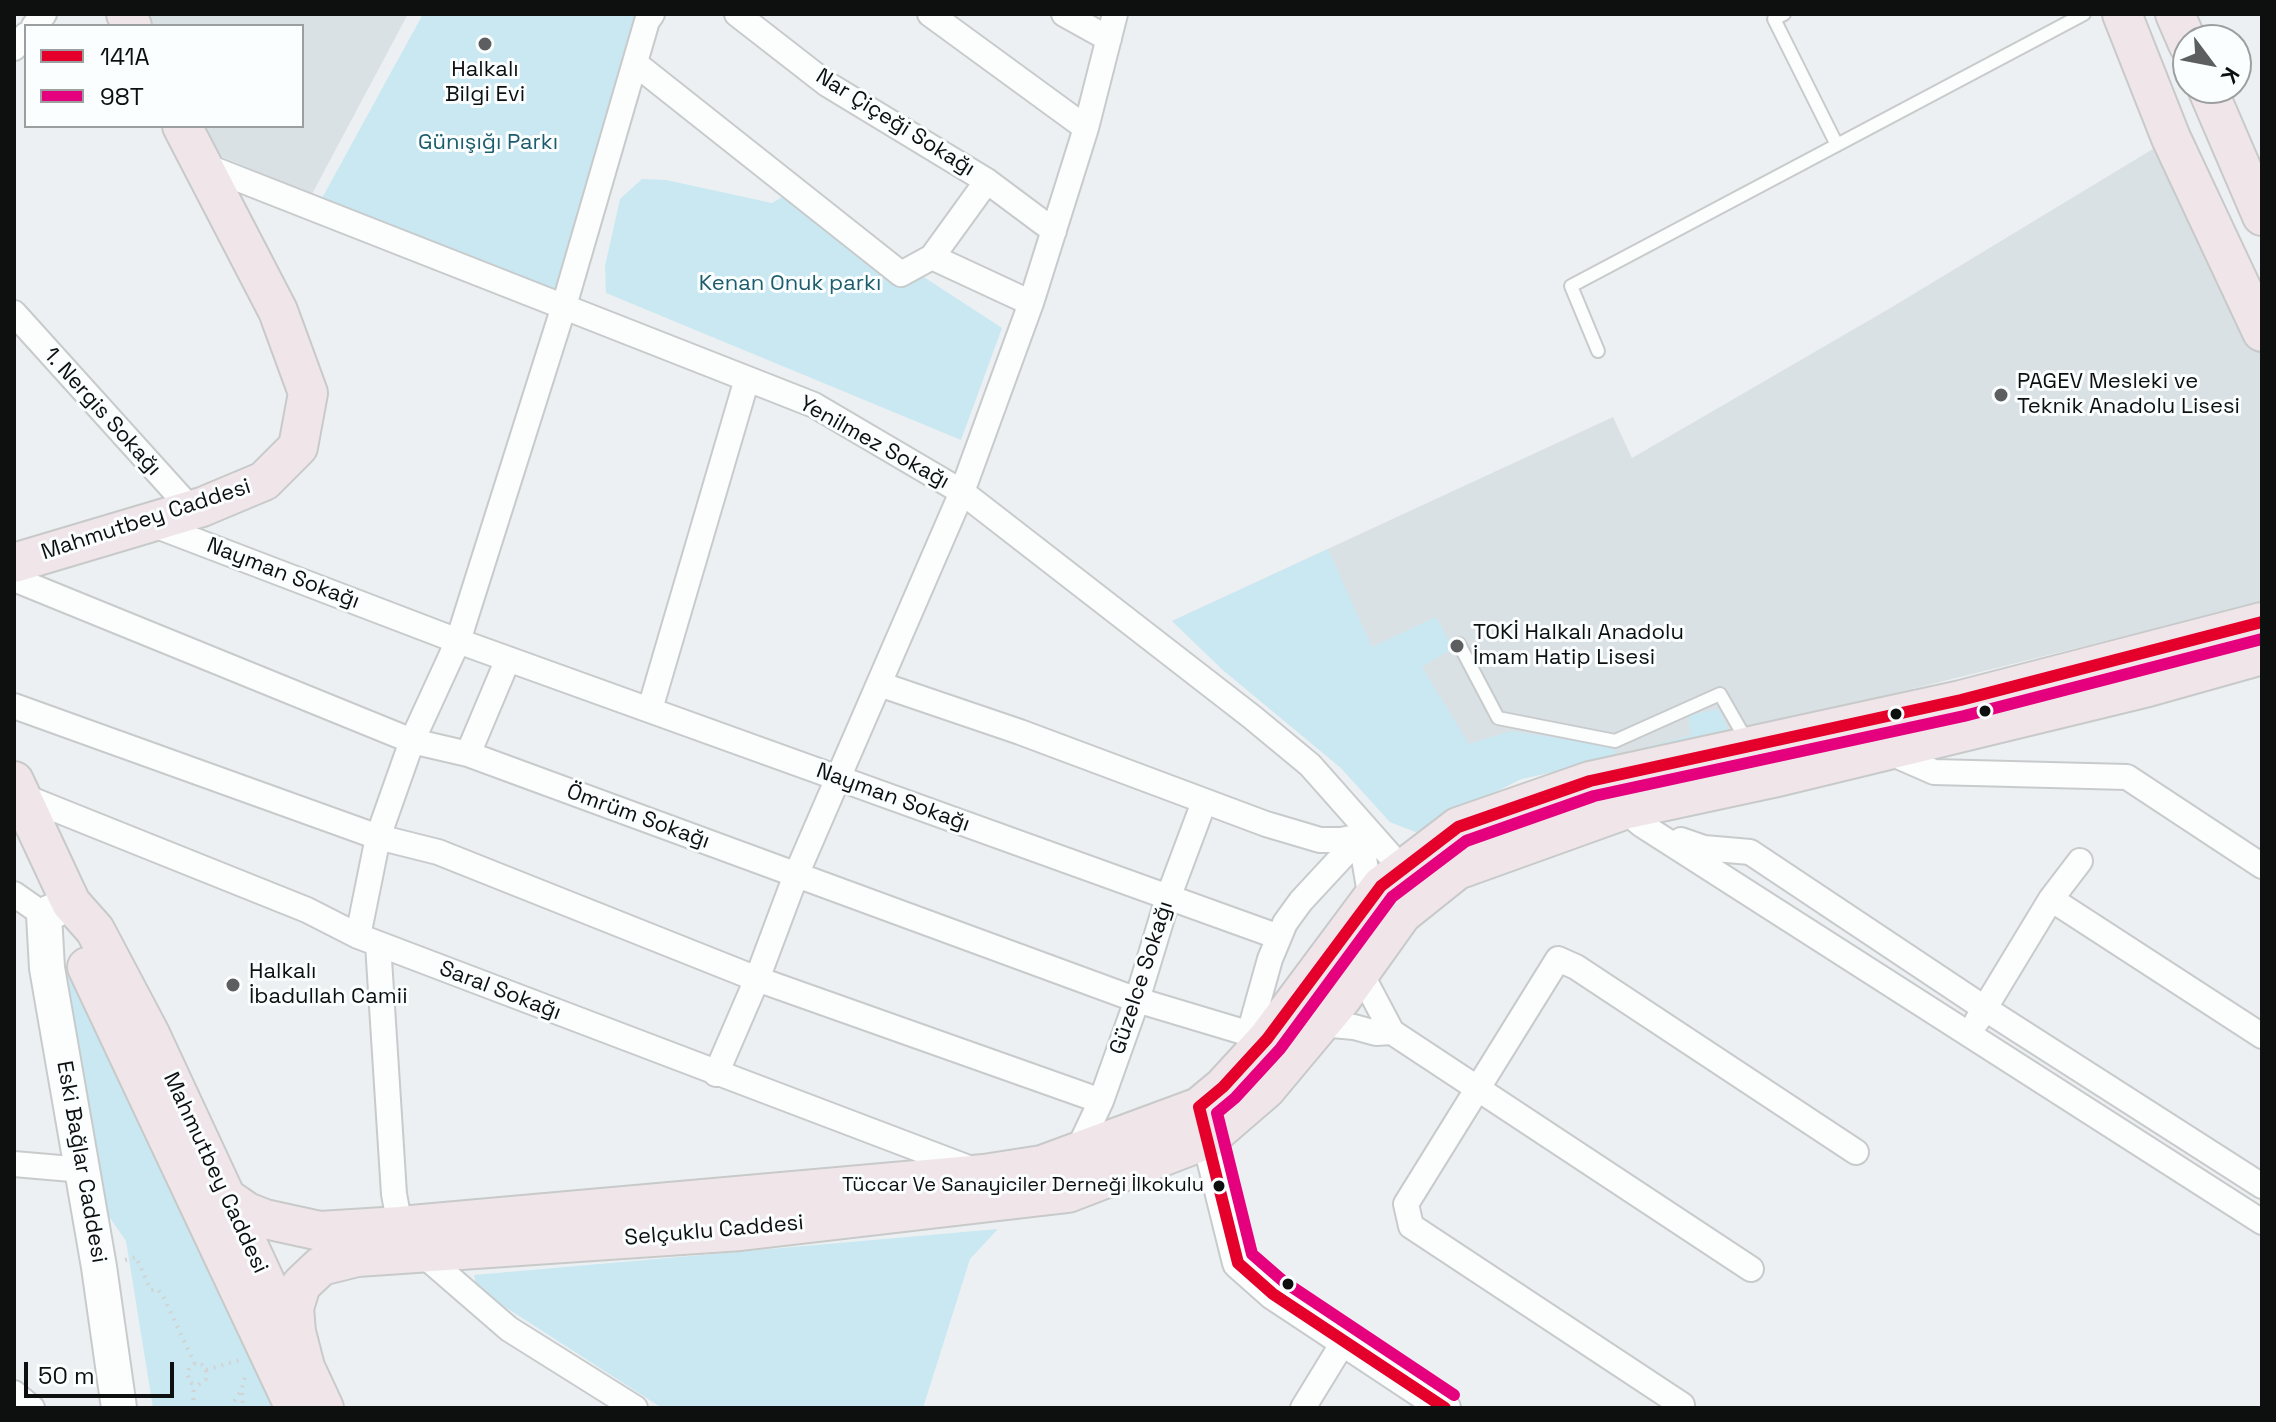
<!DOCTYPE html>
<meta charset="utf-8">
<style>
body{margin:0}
#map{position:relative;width:2276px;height:1422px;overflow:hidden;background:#edf0f2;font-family:"Space Grotesk",sans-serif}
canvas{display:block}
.frame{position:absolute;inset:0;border:16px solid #0e1010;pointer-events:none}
.legend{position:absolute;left:24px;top:24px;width:280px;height:104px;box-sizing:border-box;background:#fbfeff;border:2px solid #9c9f9f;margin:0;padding:10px 14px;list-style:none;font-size:24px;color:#0e1010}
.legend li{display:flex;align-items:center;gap:16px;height:40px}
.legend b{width:40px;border:2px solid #9c9f9f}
.north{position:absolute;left:2172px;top:24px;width:80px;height:80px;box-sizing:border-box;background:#fbfeff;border:2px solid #9c9f9f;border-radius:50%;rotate:122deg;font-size:22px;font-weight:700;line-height:32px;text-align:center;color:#0e1010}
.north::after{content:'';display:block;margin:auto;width:28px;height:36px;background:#5c5e5f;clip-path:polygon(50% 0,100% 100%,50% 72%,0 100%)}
.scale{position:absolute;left:24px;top:1362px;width:150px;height:36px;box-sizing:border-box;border:4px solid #0e1010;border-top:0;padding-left:10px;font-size:24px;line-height:28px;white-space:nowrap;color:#0e1010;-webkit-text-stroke:6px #fbfeff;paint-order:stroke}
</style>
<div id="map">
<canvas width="2276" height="1422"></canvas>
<div class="frame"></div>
<ul class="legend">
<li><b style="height:10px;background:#e4002b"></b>141A</li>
<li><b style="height:10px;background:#e5007d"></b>98T</li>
</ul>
<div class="north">K</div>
<div class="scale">50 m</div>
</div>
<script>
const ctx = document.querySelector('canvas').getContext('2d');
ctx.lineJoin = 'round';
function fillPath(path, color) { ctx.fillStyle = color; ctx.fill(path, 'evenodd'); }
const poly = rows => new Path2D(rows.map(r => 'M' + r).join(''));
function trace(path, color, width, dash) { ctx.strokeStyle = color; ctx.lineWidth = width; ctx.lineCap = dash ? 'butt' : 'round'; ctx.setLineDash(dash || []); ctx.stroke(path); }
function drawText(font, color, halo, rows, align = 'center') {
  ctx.font = font + ' "Space Grotesk",sans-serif'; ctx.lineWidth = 6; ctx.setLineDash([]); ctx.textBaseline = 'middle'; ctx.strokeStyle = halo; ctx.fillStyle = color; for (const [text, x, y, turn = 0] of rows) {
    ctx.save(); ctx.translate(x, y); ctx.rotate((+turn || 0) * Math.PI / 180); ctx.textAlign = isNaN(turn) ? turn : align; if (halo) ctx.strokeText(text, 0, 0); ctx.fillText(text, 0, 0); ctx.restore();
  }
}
const built = poly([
 [142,14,408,14,312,194,210,152,197,126,302,126,302,26,146,26],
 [2171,138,2262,331,2262,602,1755,728,1521,779,1416,832,1390,822,1341,768,1223,670,1172,621,1613,417,1632,458,1892,307]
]);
const green = poly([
 [423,14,638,14,564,306,316,209],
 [642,179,666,180,772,203,792,191,1002,328,961,440,606,293,605,266,620,199],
 [1328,549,1372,647,1436,617,1453,648,1422,667,1469,744,1511,731,1612,746,1617,755,1691,735,1688,715,1719,709,1730,734,1611,764,1558,771,1521,779,1416,832,1390,822,1341,768,1223,670,1172,621],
 [72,965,280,1408,153,1408,126,1241,103,1208,63,967],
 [998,1229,970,1259,923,1408,662,1408,477,1289,474,1275]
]);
const path = poly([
 [125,1260,136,1257,151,1290,157,1289,162,1294,195,1364,202,1365,206,1370,206,1379,198,1385,191,1383,187,1374,189,1368,195,1364],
 [206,1370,243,1359],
 [242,1393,243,1408],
 [193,1408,194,1384],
 [230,1408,241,1391,246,1374]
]);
const service = poly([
 [1784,14,1774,19,1837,145],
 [1598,351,1571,286,2084,14],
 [1459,644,1498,718,1615,741,1720,694,1748,743]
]);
const minor = poly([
 [737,14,827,84,987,181,1054,231],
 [930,14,1086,128],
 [1064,14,1109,39],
 [34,26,44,14],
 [14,48,26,35],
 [636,64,901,274,932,257,987,181],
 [203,165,814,405,962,492,1252,717,1310,765,1411,879],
 [932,257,1031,303],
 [14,313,191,509],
 [149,523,458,641,1279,937],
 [14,579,412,741,468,754,1137,1000,1267,1039],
 [879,684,1020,732,1266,824,1320,840,1341,840,1361,836],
 [14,706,378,837,438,852,757,979,1101,1101],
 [650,709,747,379],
 [1886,751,1934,772,2127,777,2262,866],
 [468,754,508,659],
 [20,795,307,910,358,936,974,1170],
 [1619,806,1642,825,2262,1222],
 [1367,833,1363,852,1371,900],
 [1681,840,1704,848,1750,852,1984,1008,2262,1186],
 [14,894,44,915],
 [2051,899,2262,1036],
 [358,936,378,837,412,741,458,641,564,306,647,21,652,14],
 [378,944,394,1194,400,1226],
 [1363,970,1365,981,1392,1032,1751,1269],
 [1977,1021,2051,899,2080,861],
 [1321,1024,1354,1027,1376,1033,1392,1032],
 [1249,1034,1270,959,1285,923,1301,901,1365,832],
 [716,1074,757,979,796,875,962,492,1031,303,1086,128,1115,14],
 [1077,1152,1101,1101,1137,1000,1168,898,1204,802],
 [14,1164,83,1170],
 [420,1252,509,1329,635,1408],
 [14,1393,32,1408],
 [1682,1405,1411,1226,1406,1204,1558,959,1576,967,1856,1152],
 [1303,1408,1344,1341]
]);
const tertiary = poly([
 [1202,1118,1238,1263,1273,1294,1445,1408]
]);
const secondary = poly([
 [71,903,44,915,47,968,99,1267,119,1408]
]);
const primary = poly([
 [126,14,132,26],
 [2122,14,2171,138,2262,332],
 [2175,14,2188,44],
 [2207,88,2262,216],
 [14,563,202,507,264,481,298,447,308,393,278,311,182,126],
 [14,781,71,903,95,930,150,1034,324,1408],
 [87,967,295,1408],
 [224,1196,247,1212,265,1219,320,1231,400,1226,984,1174,1042,1165,1199,1107,1223,1087,1267,1039,1381,886,1458,827,1590,781,1961,700,2262,622],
 [305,1367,296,1332,294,1308,301,1285,321,1266,357,1257,741,1231,1068,1193,1208,1139,1266,1089,1342,998,1402,914,1457,870,1624,810,1773,778,2148,687,2262,655]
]);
const bus1 = poly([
 [1445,1408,1273,1294,1238,1263,1199,1107,1223,1087,1267,1039,1381,886,1458,827,1590,781,1961,700,2262,622]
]);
const bus2 = poly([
 [1454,1395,1283,1281,1252,1254,1217,1113,1235,1098,1280,1049,1392,897,1466,841,1594,796,1964,716,2262,639]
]);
const markers = [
 [485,44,8,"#5c5e5f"],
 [2001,395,8,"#5c5e5f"],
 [1457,646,8,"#5c5e5f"],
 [1985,711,7,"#0e1010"],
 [1896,714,7,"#0e1010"],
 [233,985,8,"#5c5e5f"],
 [1219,1186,7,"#0e1010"],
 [1288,1284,7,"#0e1010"]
];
const busNames = [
 ["Tüccar Ve Sanayiciler Derneği İlkokulu",1204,1186]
];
const poiNames = [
 ["Halkalı",485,70,"center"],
 ["Bilgi Evi",485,95,"center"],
 ["PAGEV Mesleki ve",2017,382],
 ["Teknik Anadolu Lisesi",2017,407],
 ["TOKİ Halkalı Anadolu",1473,633],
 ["İmam Hatip Lisesi",1473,658],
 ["Halkalı",249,972],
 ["İbadullah Camii",249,997]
];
const streetNames = [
 ["Nar Çiçeği Sokağı",895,123,32],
 ["1. Nergis Sokağı",102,412,48],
 ["Yenilmez Sokağı",874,443,29],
 ["Mahmutbey Caddesi",146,520,-18],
 ["Nayman Sokağı",283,574,21],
 ["Nayman Sokağı",893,798,20],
 ["Ömrüm Sokağı",638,817,20],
 ["Güzelce Sokağı",1142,978,-72],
 ["Saral Sokağı",500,991,21],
 ["Eski Bağlar Caddesi",81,1162,80],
 ["Mahmutbey Caddesi",215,1173,65],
 ["Selçuklu Caddesi",714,1231,-5]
];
const parkNames = [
 ["Günışığı Parkı",488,143],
 ["Kenan Onuk parkı",790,284]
];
fillPath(built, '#dae1e5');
fillPath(green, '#c9e8f2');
trace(service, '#c8cbcc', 16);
trace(minor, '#c8cbcc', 28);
trace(tertiary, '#c8cbcc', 34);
trace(secondary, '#c8cbcc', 38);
trace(primary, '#c8caca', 42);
trace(path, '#d2d3d3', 4, [2, 6]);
trace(service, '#fcfdfd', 12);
trace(minor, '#fcfdfd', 24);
trace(tertiary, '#fcfdfd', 30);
trace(secondary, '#fcfdfd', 34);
trace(primary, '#f0e6e9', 38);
trace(bus1, '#e4002b', 12);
trace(bus2, '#e5007d', 12);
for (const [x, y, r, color] of markers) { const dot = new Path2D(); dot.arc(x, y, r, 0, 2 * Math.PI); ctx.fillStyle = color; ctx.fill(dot); trace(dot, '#fbfeff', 3); }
drawText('20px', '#0e1010', '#fbfeff', busNames, 'right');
drawText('22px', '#0e1010', '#fbfeff', poiNames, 'left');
drawText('22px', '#0e1010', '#fbfeff', streetNames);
drawText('22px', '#1d5c6c', '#fbfeff', parkNames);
</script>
